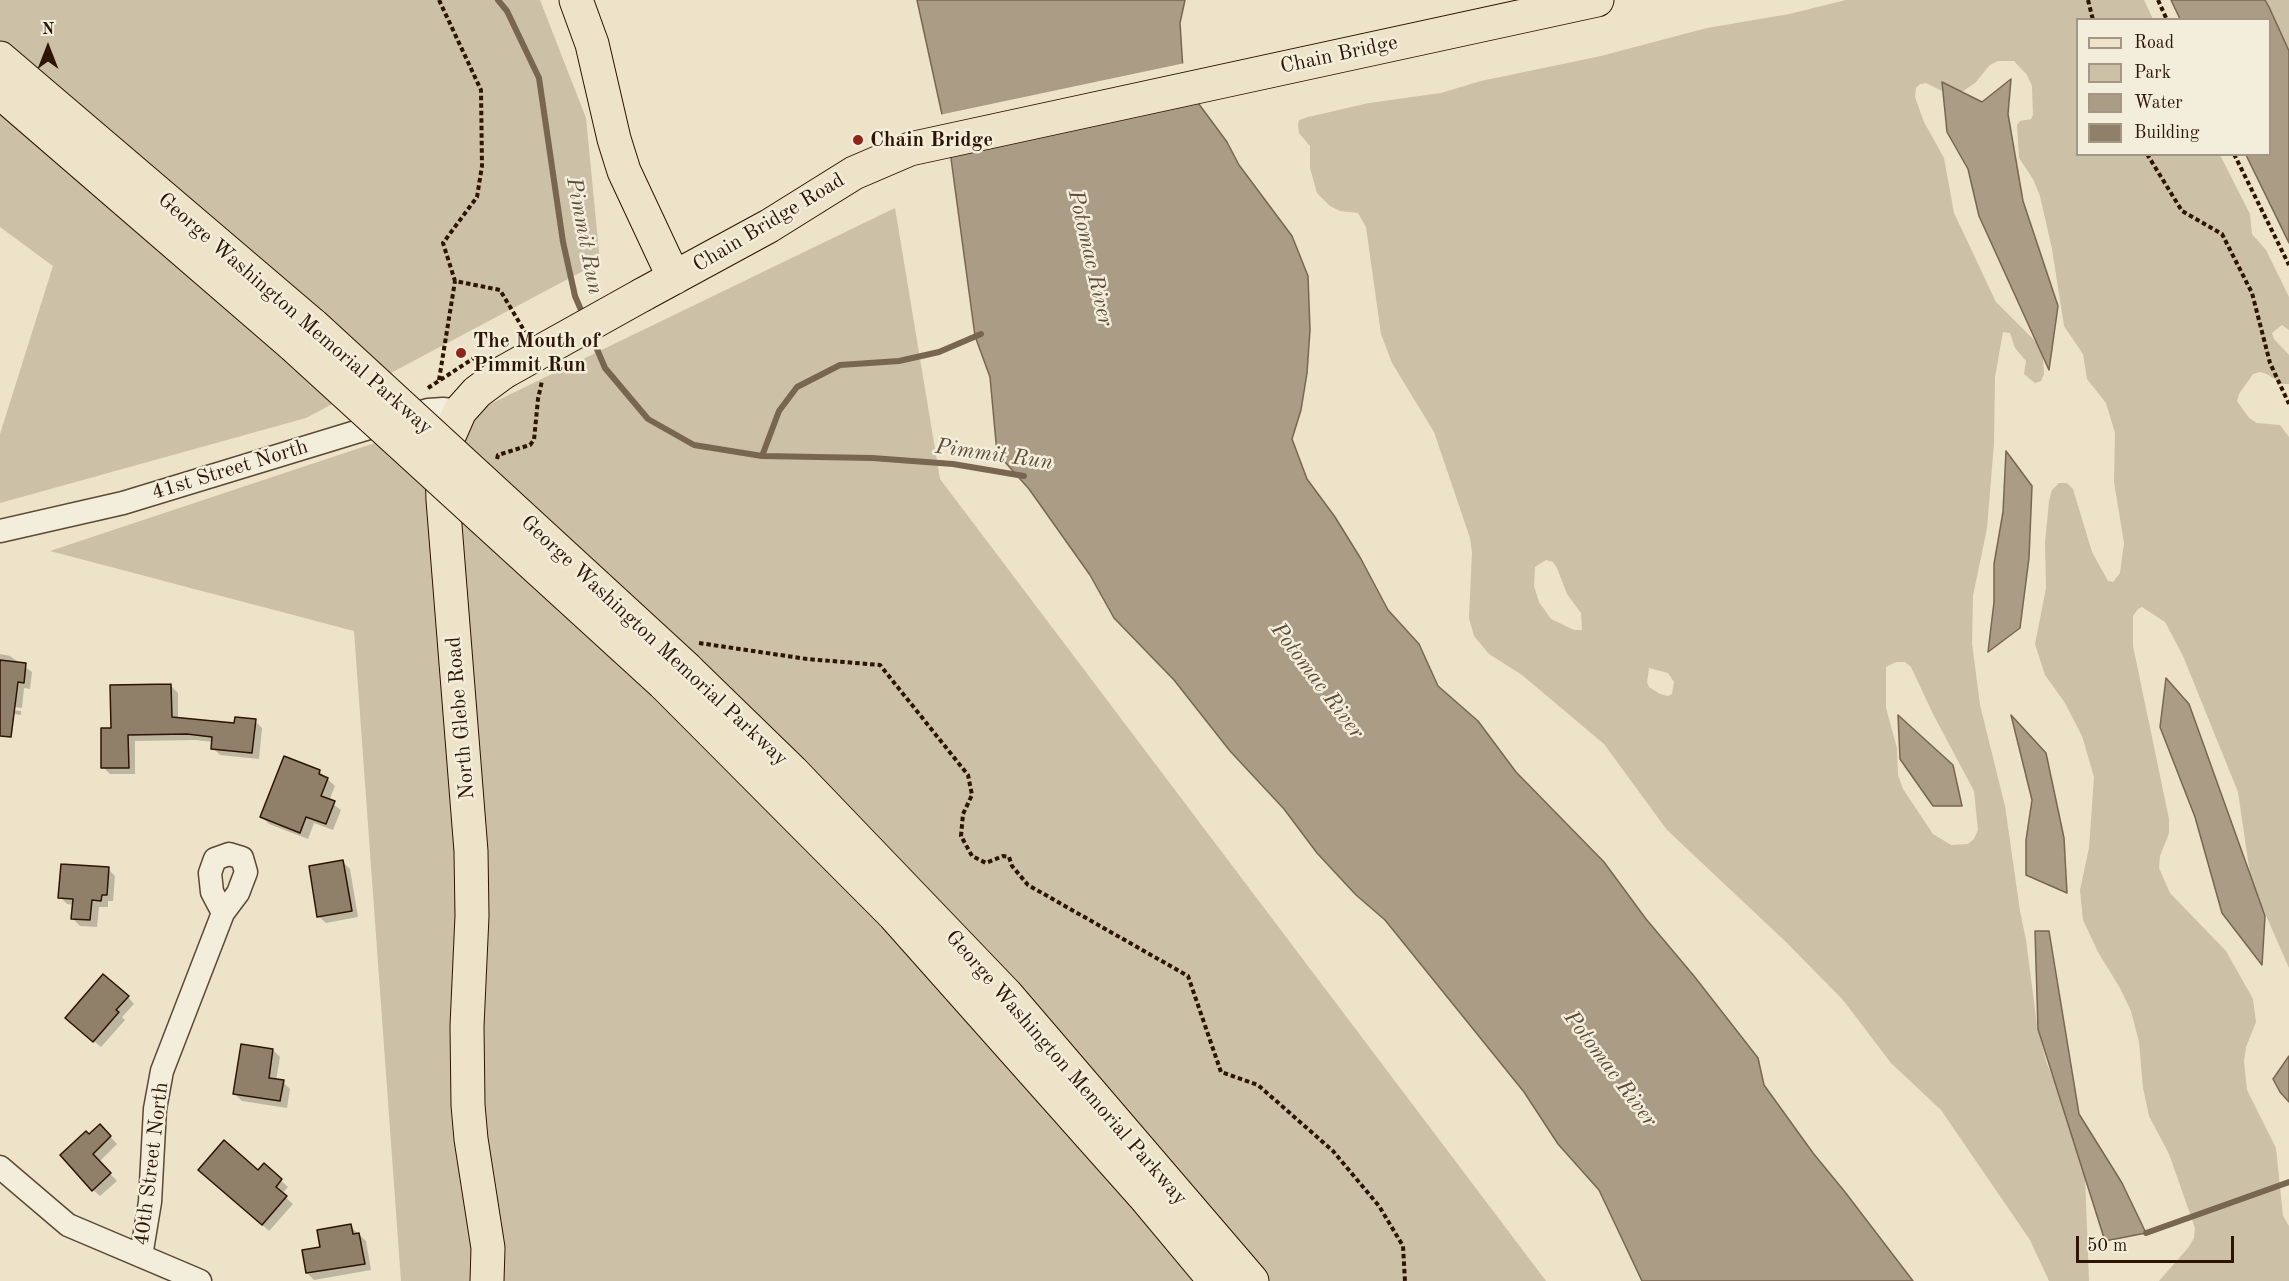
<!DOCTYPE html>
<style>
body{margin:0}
#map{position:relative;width:2289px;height:1281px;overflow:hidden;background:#ece3c8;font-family:"Old Standard TT",serif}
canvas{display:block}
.legend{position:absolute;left:2076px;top:18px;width:195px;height:138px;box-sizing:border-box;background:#f3eddb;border:2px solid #a49685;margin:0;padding:8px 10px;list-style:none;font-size:18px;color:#2d1403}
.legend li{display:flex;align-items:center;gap:12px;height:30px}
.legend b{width:30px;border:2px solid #a49685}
.north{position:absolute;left:18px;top:18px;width:60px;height:60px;-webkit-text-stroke:4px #f3eddb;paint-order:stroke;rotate:0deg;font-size:16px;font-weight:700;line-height:24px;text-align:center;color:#2d1403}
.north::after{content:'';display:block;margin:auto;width:21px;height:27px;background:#2d1403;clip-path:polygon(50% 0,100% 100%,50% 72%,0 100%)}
.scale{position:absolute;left:2076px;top:1236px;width:158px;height:27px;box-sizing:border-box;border:3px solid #2d1403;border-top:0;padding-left:8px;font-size:18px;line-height:21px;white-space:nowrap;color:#2d1403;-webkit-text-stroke:4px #f3eddb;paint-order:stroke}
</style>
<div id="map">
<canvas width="2289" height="1281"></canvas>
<ul class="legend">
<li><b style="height:8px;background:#ece3c8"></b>Road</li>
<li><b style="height:16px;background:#ccc0a7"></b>Park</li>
<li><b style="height:16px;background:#ab9d85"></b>Water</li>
<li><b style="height:16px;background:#908069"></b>Building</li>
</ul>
<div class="north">N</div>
<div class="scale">50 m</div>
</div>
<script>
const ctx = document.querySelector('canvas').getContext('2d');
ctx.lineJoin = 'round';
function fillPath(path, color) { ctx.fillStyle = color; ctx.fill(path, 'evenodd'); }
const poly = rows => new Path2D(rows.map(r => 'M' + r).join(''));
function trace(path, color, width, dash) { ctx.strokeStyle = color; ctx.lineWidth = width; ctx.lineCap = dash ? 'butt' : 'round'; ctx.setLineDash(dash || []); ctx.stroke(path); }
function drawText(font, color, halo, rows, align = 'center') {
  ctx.font = font + ' "Old Standard TT",serif'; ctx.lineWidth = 5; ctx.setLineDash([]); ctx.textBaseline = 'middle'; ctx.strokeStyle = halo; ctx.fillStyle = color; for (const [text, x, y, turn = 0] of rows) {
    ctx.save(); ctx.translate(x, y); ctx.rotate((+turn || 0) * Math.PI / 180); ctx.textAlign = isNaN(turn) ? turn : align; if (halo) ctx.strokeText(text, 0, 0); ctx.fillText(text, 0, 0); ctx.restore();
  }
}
const green = poly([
 [0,0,540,0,586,118,600,262,306,418,0,503,0,434,53,266,0,227],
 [1846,0,2144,0,2153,19,2078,20,2078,154,2220,155,2250,214,2252,234,2266,250,2289,297,2289,330,2282,325,2272,333,2274,339,2289,355,2289,384,2282,384,2267,374,2260,372,2253,374,2239,394,2237,401,2249,418,2257,423,2280,425,2289,437,2289,968,2251,881,2238,792,2183,656,2165,622,2142,607,2138,609,2133,616,2133,646,2169,819,2169,833,2160,856,2159,868,2170,893,2226,951,2253,999,2256,1022,2246,1047,2244,1061,2247,1090,2276,1148,2283,1216,2289,1226,2289,1281,2159,1281,2188,1248,2194,1238,2195,1228,2169,1154,2149,1116,2143,1088,2139,1042,2131,1011,2120,988,2098,952,2083,920,2080,890,2089,848,2094,777,2082,736,2065,703,2045,675,2035,644,2046,588,2045,543,2049,501,2052,490,2059,483,2067,483,2073,489,2092,552,2108,581,2113,582,2120,573,2124,543,2114,482,2115,433,2106,403,2087,379,2083,354,2064,326,2052,249,2040,196,2033,179,2019,158,2017,125,2020,121,2031,119,2033,115,2032,86,2027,75,2014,61,1998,61,1990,65,1975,83,1954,97,1926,83,1920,84,1916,88,1915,97,1924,122,1944,158,1954,213,1996,302,2036,342,2043,357,2044,374,2041,381,2035,383,2024,374,2026,361,2015,348,2010,333,2003,332,1995,377,1994,443,1987,528,1973,596,1972,643,1980,705,2005,806,2020,911,2026,940,2037,1025,2046,1061,2063,1104,2085,1177,2089,1281,2049,1281,2030,1240,1941,1110,1891,1063,1843,1000,1785,941,1667,830,1604,744,1522,675,1489,654,1474,636,1469,618,1472,552,1470,538,1434,432,1392,363,1381,334,1366,227,1358,213,1340,211,1330,206,1317,193,1310,168,1310,146,1299,133,1298,125,1299,120,1308,117,1369,103,1441,93,1481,81,1601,56,1707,28,1789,14],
 [1546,560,1553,562,1557,568,1567,594,1581,613,1582,630,1574,630,1551,619,1539,602,1534,586,1535,567],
 [1896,662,1905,662,1911,667,1933,714,1974,791,1978,830,1974,839,1968,844,1951,845,1933,834,1903,789,1898,775,1897,748,1886,708,1886,667],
 [1649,668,1668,673,1674,682,1672,694,1668,696,1660,694,1649,687,1647,682],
 [2265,0,2289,0,2289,51,2269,7],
 [895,208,940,479,1546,1281,401,1281,354,631,50,551,486,406]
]);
const water = poly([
 [917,0,1185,0,1180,23,1183,70,1187,88,1227,142,1239,165,1292,236,1308,276,1310,330,1307,373,1301,410,1292,439,1307,479,1335,517,1361,559,1388,610,1419,644,1438,686,1478,721,1516,772,1604,862,1646,919,1694,976,1758,1058,1764,1085,1813,1153,1845,1192,1913,1281,1642,1281,1599,1190,1558,1144,1524,1092,1385,920,1356,895,1317,853,1284,809,1230,751,1174,680,1114,618,1090,575,1029,489,997,453,990,377,975,336,950,151,917,0],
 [2171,0,2265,0,2269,7,2289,51,2289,243,2246,155,2270,154,2270,20,2180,19,2171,0],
 [2011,79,2008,114,2023,201,2058,306,2049,370,1979,216,1968,169,1947,132,1942,82,1982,102,2011,79],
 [2006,451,2032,486,2029,558,2020,628,1988,652,1994,602,1994,564,2003,512,2006,451],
 [2166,678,2189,704,2265,916,2262,965,2222,913,2195,817,2160,727,2166,678],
 [1898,715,1953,765,1962,806,1933,806,1900,759,1898,715],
 [2011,715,2046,753,2064,838,2067,893,2026,875,2026,840,2032,800,2011,715],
 [2035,931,2049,931,2079,1114,2122,1183,2146,1233,2105,1241,2038,1029,2035,931],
 [2289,1056,2289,1102,2280,1092,2273,1079,2289,1056]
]);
const pier = poly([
 [1185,63,1189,87,947,151,939,115]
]);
const shadow = poly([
 [0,654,10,656,32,672,30,689,24,688,22,708,0,705],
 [171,686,178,693,178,719,235,724,255,721,262,728,259,759,220,755,213,748,213,742,195,740,135,741,135,774,110,774,103,767,112,729],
 [0,708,21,711,21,715,0,712],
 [319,771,335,786,329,801,341,810,333,830,314,823,308,839,269,824,262,817],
 [343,862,350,869,358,917,326,923,318,916],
 [108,869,115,876,113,901,108,901,108,907,99,907,97,927,80,926,72,918,74,905,67,904,60,897],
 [128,997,134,1004,122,1017,125,1020,101,1047,74,1025],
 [273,1050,280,1057,276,1081,283,1082,290,1089,287,1108,242,1101,235,1094],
 [100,1126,117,1144,99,1162,117,1181,100,1196,93,1190,89,1136],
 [264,1165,288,1187,282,1194,293,1204,269,1231,207,1177,258,1172],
 [350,1226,366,1241,371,1270,314,1280,307,1273,322,1249]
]);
const stream = poly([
 [498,0,507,11,539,78,563,242,575,296,584,317],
 [591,335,605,368,648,419,694,445,762,456,872,458,953,464,1024,476],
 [762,456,779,411,797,387,840,365,899,361,939,352,981,334],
 [2146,1233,2289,1182]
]);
const building = poly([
 [0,660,26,663,24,683,18,682,11,737,0,736,0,660],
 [171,684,172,717,234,723,235,717,256,719,252,753,211,749,212,737,187,734,128,735,129,768,101,768,101,728,111,728,110,685,171,684],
 [284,756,320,770,319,774,328,778,321,796,335,801,326,824,306,817,300,833,260,817,284,756],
 [343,860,352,911,317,917,309,866,343,860],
 [61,864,109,867,107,895,102,895,101,901,92,900,90,920,71,919,73,899,58,898,61,864],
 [103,974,129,996,116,1010,119,1012,93,1042,65,1018,103,974],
 [241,1044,273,1049,269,1078,284,1080,280,1101,233,1094,241,1044],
 [100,1124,111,1136,93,1154,111,1173,92,1191,60,1155,86,1131,89,1134,100,1124],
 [224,1140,258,1170,264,1163,282,1179,276,1187,287,1196,262,1225,198,1170,224,1140],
 [351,1224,353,1234,359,1233,365,1264,306,1273,302,1250,320,1247,317,1230,351,1224]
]);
const path = poly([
 [439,0,481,90,482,166,477,197,443,243,455,281,500,290,525,332],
 [2088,0,2093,20],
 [2158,0,2167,20],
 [2147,154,2182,211,2222,234,2252,293,2270,363,2289,404],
 [2234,154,2289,265],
 [439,380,455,281],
 [428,388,474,358],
 [497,459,498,455,530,445,534,440,538,399,542,381],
 [699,643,807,659,880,665,968,775,972,795,963,814,961,836,972,856,986,863,1003,856,1009,857,1012,866,1028,885,1188,976,1221,1072,1258,1085,1333,1151,1379,1206,1403,1246,1405,1281]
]);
const minor = poly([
 [0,531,123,503,428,410,443,409,460,411],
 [0,1167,68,1225,200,1281],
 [141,1256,150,1202,155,1109,162,1071,223,913,238,893,246,872,242,858,229,854,215,859,210,873,212,892,223,913]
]);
const primary = poly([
 [576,0,592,44,614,139,624,171,674,278],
 [642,295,769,226,854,173,910,149,1597,0],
 [487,1281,488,1248,471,1139,468,1105,467,1026,472,916,471,851,443,500,442,471,446,443,460,411,477,392,504,372]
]);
const motorway = poly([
 [0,58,313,325],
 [0,92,294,346],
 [687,669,792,771,1006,994,1252,1281],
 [663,683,894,915,1144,1196,1215,1281]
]);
const primaryBridge = poly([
 [504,372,642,295]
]);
const motorwayBridge = poly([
 [313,325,687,669],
 [294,346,663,683]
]);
const markers = [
 [858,140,6,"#8f2418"],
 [461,353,6,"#8f2418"]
];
const streetNames = [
 ["Chain Bridge",1339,55,-12],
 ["Chain Bridge Road",769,223,-31],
 ["George Washington Memorial Parkway",295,314,41],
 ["41st Street North",230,470,-17],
 ["George Washington Memorial Parkway",654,641,43],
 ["North Glebe Road",461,718,-95],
 ["George Washington Memorial Parkway",1066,1068,49],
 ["40th Street North",152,1164,-83]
];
const poiNames = [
 ["Chain Bridge",870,140],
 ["The Mouth of",473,341],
 ["Pimmit Run",473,365]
];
const waterNames = [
 ["Pimmit Run",584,236,79],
 ["Potomac River",1090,258,77],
 ["Pimmit Run",994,455,8],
 ["Potomac River",1317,681,53],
 ["Potomac River",1610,1069,53]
];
fillPath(green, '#ccc0a7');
fillPath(water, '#ab9d85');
trace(water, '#796651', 1.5);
fillPath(pier, '#ece3c8');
fillPath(shadow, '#0003');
trace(stream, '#796651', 6);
fillPath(building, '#908069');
trace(building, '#2d1403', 1.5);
trace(minor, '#5d4834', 25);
trace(primary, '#2d1403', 35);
trace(motorway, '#2d1403', 35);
trace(path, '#2d1403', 4, [4.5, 3]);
trace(minor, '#f3eddb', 22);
trace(primary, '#ece3c8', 33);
trace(motorway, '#ece3c8', 33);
trace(primaryBridge, '#2d1403', 35, []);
trace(motorwayBridge, '#2d1403', 35, []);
trace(primaryBridge, '#ece3c8', 33);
trace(motorwayBridge, '#ece3c8', 33);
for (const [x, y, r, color] of markers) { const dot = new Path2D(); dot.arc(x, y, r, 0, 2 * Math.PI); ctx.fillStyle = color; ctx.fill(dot); trace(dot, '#f3eddb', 2); }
drawText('21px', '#2d1403', '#f3eddb', streetNames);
drawText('bold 21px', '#2d1403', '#f3eddb', poiNames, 'left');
drawText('italic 22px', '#5f4b37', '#f3eddb', waterNames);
</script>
